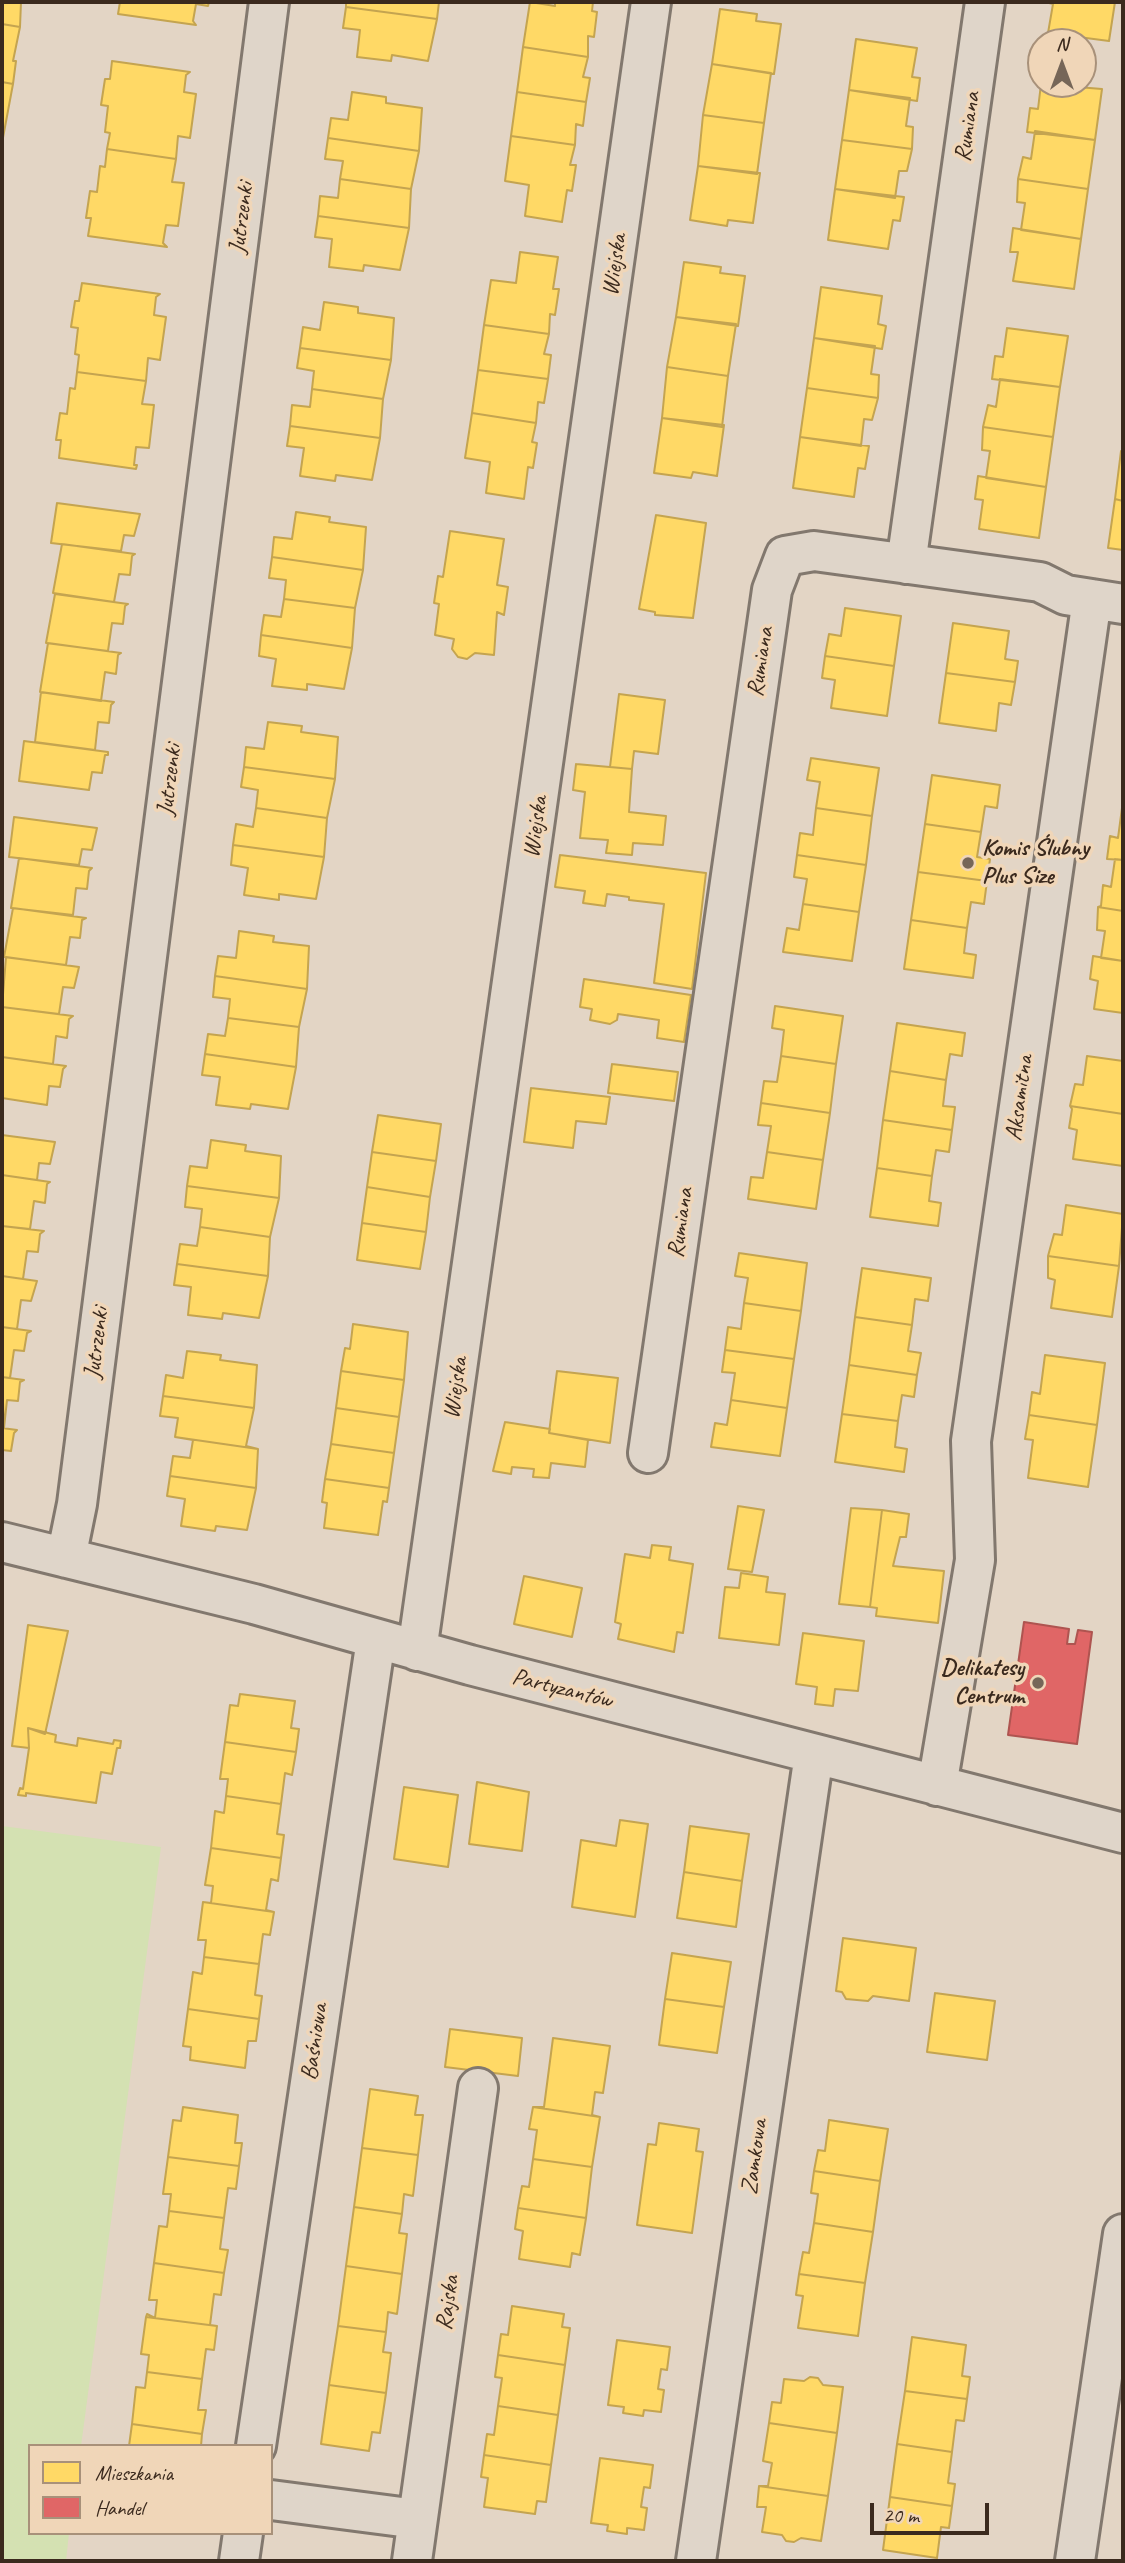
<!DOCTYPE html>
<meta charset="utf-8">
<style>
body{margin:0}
#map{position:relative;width:1125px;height:2563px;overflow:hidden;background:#e3d5c5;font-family:Caveat,sans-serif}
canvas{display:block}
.frame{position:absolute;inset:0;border:4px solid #3b2a1e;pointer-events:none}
.legend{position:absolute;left:28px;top:2444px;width:245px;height:91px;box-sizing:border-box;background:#f0d6b8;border:2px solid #a8917a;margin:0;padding:9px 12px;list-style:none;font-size:21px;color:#3b2a1e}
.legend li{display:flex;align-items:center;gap:14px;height:35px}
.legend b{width:35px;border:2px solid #a8917a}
.north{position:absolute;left:1027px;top:28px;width:70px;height:70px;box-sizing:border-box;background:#f0d6b8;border:2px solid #a8917a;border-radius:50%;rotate:0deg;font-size:19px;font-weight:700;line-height:28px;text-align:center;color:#3b2a1e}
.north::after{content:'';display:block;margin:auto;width:24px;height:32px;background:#766658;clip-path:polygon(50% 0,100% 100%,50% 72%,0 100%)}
.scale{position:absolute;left:870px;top:2503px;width:119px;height:32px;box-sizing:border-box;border:4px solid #3b2a1e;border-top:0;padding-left:9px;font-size:21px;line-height:24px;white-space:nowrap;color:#3b2a1e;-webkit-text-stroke:5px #f0d6b8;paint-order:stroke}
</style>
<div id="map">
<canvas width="1125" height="2563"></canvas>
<div class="frame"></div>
<ul class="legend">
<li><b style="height:19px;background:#ffd966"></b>Mieszkania</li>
<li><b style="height:19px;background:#e06666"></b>Handel</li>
</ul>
<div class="north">N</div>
<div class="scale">20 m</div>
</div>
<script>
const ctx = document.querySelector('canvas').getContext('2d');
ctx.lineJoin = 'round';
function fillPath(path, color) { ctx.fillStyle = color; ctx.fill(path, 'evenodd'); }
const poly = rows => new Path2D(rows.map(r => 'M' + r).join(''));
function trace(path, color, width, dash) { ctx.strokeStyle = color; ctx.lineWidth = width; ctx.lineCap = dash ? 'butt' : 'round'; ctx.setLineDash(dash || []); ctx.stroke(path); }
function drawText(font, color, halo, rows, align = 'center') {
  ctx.font = font + ' Caveat,sans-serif'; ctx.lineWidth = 7; ctx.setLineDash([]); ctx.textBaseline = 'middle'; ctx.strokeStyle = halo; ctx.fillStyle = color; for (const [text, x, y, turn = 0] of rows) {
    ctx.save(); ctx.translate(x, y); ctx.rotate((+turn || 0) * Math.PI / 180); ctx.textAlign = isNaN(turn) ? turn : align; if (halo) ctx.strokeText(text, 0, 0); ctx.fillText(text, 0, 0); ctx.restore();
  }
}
const green = poly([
 [2,1826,161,1847,81,2446,30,2446,30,2533,69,2533,66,2561,2,2561]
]);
const homes = poly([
 [2,2,21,2,20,27,2,24,2,2],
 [120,2,209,2,208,6,196,4,193,21,196,25,118,14,120,2],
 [346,2,439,2,437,19,346,7,346,2],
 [530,2,555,6,555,2,593,2,592,11,597,12,594,37,588,36,588,57,523,47,530,2],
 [1045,2,1115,2,1109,41,1048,33,1053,4,1045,2],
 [346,7,437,19,428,61,392,55,391,61,357,57,360,30,343,28,346,7],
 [720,9,757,14,756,21,781,24,774,74,712,64,720,9],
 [2,24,20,27,13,61,16,61,13,84,2,82,2,24],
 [856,39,917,48,912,77,920,78,917,101,849,90,856,39],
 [523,47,588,57,583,77,590,78,586,102,517,92,523,47],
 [112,61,190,72,186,75,184,92,196,94,190,138,178,136,176,159,107,149,110,133,105,132,108,106,101,105,105,79,110,79,112,61],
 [712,64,771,73,764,123,703,115,712,64],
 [2,82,13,84,2,143,2,82],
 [1041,84,1102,89,1095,140,1027,132,1030,108,1038,109,1041,84],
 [849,90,910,98,906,126,913,127,912,149,842,140,849,90],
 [352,92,386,97,386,103,422,108,419,151,328,138,331,118,348,120,352,92],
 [517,92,586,102,583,126,576,124,575,145,511,136,517,92],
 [703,115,764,123,757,174,698,166,703,115],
 [1035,131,1095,140,1088,189,1018,179,1023,157,1031,159,1035,131],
 [511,136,575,145,570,165,576,165,572,191,567,190,562,222,525,216,529,185,505,181,511,136],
 [328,138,419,151,411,189,340,179,343,161,325,159,328,138],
 [842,140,912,149,907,171,899,171,895,198,835,189,842,140],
 [107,149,176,159,172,182,184,183,178,226,166,225,163,243,167,247,88,236,91,218,86,218,90,191,97,192,100,166,105,167,107,149],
 [698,166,760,173,753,223,728,220,727,226,690,220,698,166],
 [340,179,411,189,409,228,318,216,320,196,338,198,340,179],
 [1018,179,1088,189,1081,239,1021,230,1025,203,1017,202,1018,179],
 [835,189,904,197,900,221,893,220,888,249,828,240,835,189],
 [318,216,409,228,400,270,364,265,363,271,329,267,332,239,315,237,318,216],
 [1013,228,1081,239,1074,289,1013,281,1018,252,1010,252,1013,228],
 [520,252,558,257,553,289,559,289,555,315,550,314,549,334,484,325,491,280,516,283,520,252],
 [684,262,721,267,720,273,745,276,738,326,676,317,684,262],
 [82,283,160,294,156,297,154,315,166,317,160,360,148,358,146,381,77,372,79,355,75,354,78,328,71,327,75,301,79,301,82,283],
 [821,287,882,296,878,324,886,326,882,349,814,338,821,287],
 [324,302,358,307,358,313,394,318,391,360,300,348,303,327,320,330,324,302],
 [676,317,736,324,728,376,667,367,676,317],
 [484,325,549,334,544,354,551,355,548,379,478,370,484,325],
 [1007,328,1068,336,1060,387,992,379,995,356,1003,357,1007,328],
 [814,338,875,346,871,374,879,375,878,398,807,388,814,338],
 [300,348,391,360,383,399,312,389,314,371,297,368,300,348],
 [667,367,728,376,722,427,662,418,667,367],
 [478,370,548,379,544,403,538,402,536,423,472,413,478,370],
 [77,372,146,381,142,404,154,405,149,448,136,447,134,465,137,465,136,469,59,458,61,440,56,440,60,413,67,414,70,388,75,389,77,372],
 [1000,379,1060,387,1053,437,983,427,988,405,996,407,1000,379],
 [807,388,878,398,872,420,864,419,861,446,800,437,807,388],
 [312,389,383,399,380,438,290,426,292,405,310,407,312,389],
 [472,413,536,423,532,442,537,443,533,468,528,467,524,499,486,493,490,462,465,458,472,413],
 [662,418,724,425,717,476,693,472,691,478,654,473,662,418],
 [290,426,380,438,372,480,336,475,335,481,300,476,304,448,287,446,290,426],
 [983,427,1053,437,1046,487,986,478,990,451,982,450,983,427],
 [800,437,869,446,865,469,858,468,854,497,793,488,800,437],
 [1121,451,1123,451,1123,501,1115,499,1121,451],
 [978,476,1046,487,1039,538,979,529,983,500,975,499,978,476],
 [1115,499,1123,501,1123,550,1108,548,1115,499],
 [57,503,140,514,134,536,124,535,121,551,51,543,57,503],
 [296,512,330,517,329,522,366,527,363,570,272,557,274,537,292,539,296,512],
 [656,515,706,523,693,618,655,615,655,612,639,609,656,515],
 [450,531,504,539,497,585,508,587,504,615,497,612,494,655,475,653,467,659,458,657,452,649,454,639,435,635,439,604,434,603,438,576,443,577,450,531],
 [62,544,135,554,132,556,130,575,119,574,114,602,53,593,62,544],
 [272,557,363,570,355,608,284,599,286,580,269,578,272,557],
 [55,594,128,604,125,606,123,624,112,623,108,651,46,643,55,594],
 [284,599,355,608,352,648,261,635,264,615,281,617,284,599],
 [845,608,901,616,894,666,825,656,829,634,841,636,845,608],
 [953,623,1009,631,1005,659,1018,661,1015,682,946,673,953,623],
 [261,635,352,648,344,689,307,684,307,690,272,686,276,659,259,656,261,635],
 [48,643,121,653,118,655,116,674,105,672,101,701,40,692,48,643],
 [825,656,894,666,887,716,831,708,835,680,822,678,825,656],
 [946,673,1015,682,1011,705,999,703,996,731,939,723,946,673],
 [41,692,114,702,111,705,109,723,98,722,95,750,35,742,41,692],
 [619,694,665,700,658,754,634,751,632,769,610,767,619,694],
 [268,722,302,726,301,732,338,737,335,779,244,767,246,747,264,749,268,722],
 [24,741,108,752,108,755,105,755,102,773,92,772,89,790,19,781,24,741],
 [811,758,879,768,872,816,816,808,820,782,807,780,811,758],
 [576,764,632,769,629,812,666,816,663,845,633,843,632,855,606,853,608,840,580,838,585,792,573,790,576,764],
 [244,767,335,779,327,818,256,808,258,790,241,787,244,767],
 [932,775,1000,785,997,808,985,806,981,832,925,824,932,775],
 [256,808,327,818,324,857,233,845,236,824,253,827,256,808],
 [816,808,872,816,866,865,797,855,800,833,813,835,816,808],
 [1122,808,1123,860,1107,859,1110,836,1118,838,1122,808],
 [14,817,97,828,92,850,82,849,79,865,9,857,14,817],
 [925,824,981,832,977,857,990,859,987,881,918,872,925,824],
 [233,845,324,857,316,899,279,894,279,900,244,895,248,868,231,865,233,845],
 [560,855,706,873,692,989,654,983,664,904,629,900,629,897,607,894,605,906,583,903,585,891,555,887,560,855],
 [797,855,866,865,859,912,803,904,807,879,794,877,797,855],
 [19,858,92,868,89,871,87,889,76,888,73,915,11,908,19,858],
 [1115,859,1123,860,1123,911,1098,907,1101,906,1103,885,1111,887,1115,859],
 [918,872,987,881,984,904,971,902,967,928,911,920,918,872],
 [803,904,859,912,852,961,783,952,787,928,799,930,803,904],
 [1098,907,1123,911,1123,961,1101,958,1105,931,1097,930,1098,907],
 [13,908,86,918,82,920,80,938,70,937,66,965,4,957,13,908],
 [911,920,967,928,964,953,976,955,973,978,904,969,911,920],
 [239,931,274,936,273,942,309,946,307,989,215,976,218,956,236,958,239,931],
 [1093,956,1123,961,1123,1013,1094,1009,1098,981,1090,979,1093,956],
 [6,957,79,967,74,988,63,987,59,1014,2,1007,6,957],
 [215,976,307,989,299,1027,228,1018,230,999,213,997,215,976],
 [584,979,691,995,684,1042,657,1038,659,1020,618,1014,617,1020,610,1024,590,1020,592,1009,580,1007,584,979],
 [775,1006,843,1016,836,1064,781,1056,784,1030,772,1028,775,1006],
 [2,1007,73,1016,69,1019,67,1038,56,1036,53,1064,2,1057,2,1007],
 [228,1018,299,1027,296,1067,205,1054,208,1034,225,1036,228,1018],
 [897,1023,965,1033,962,1056,950,1054,946,1080,890,1071,897,1023],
 [205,1054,296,1067,288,1109,251,1104,250,1109,216,1105,220,1077,202,1075,205,1054],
 [781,1056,836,1064,830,1113,761,1103,764,1081,777,1082,781,1056],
 [1087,1056,1123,1061,1123,1114,1070,1106,1075,1084,1083,1085,1087,1056],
 [2,1057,66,1066,63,1069,60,1087,49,1086,47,1105,2,1098,2,1057],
 [612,1064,678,1072,674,1101,608,1093,612,1064],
 [890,1071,946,1080,943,1106,955,1107,952,1130,883,1120,890,1071],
 [531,1088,610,1097,606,1124,576,1121,573,1148,524,1142,531,1088],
 [761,1103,830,1113,823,1160,767,1152,771,1126,758,1125,761,1103],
 [1070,1106,1123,1114,1123,1166,1073,1159,1077,1130,1069,1128,1072,1109,1070,1106],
 [378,1115,441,1124,436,1161,372,1152,378,1115],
 [883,1120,952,1130,949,1152,936,1150,932,1176,877,1168,883,1120],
 [2,1135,55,1142,50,1164,39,1163,37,1180,2,1175,2,1135],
 [211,1140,246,1145,245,1151,281,1156,279,1198,187,1186,190,1166,207,1168,211,1140],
 [372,1152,436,1161,430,1197,367,1187,372,1152],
 [767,1152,823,1160,816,1209,748,1199,751,1177,763,1178,767,1152],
 [877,1168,932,1176,929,1201,941,1203,938,1226,870,1217,877,1168],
 [2,1175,50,1182,47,1184,45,1203,34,1201,30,1229,2,1226,2,1175],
 [187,1186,279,1198,270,1237,200,1227,202,1209,185,1207,187,1186],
 [367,1187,430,1197,426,1232,362,1223,367,1187],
 [1066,1205,1123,1214,1119,1266,1048,1256,1054,1234,1062,1235,1066,1205],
 [362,1223,426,1232,420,1269,357,1260,362,1223],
 [2,1226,44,1231,40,1234,38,1252,27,1251,23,1279,2,1276,2,1226],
 [200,1227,270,1237,268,1276,177,1264,180,1244,197,1246,200,1227],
 [739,1253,807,1263,801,1311,744,1303,748,1278,735,1276,739,1253],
 [1048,1256,1119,1266,1112,1317,1051,1308,1055,1280,1048,1278,1048,1256],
 [177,1264,268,1276,259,1318,223,1313,222,1319,188,1315,191,1287,174,1285,177,1264],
 [862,1268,931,1278,928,1301,915,1299,912,1325,855,1317,862,1268],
 [2,1276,37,1281,31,1301,21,1300,17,1329,2,1327,2,1276],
 [744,1303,801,1311,794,1359,725,1350,728,1327,741,1329,744,1303],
 [855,1317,912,1325,908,1351,921,1353,917,1375,849,1365,855,1317],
 [353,1324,408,1332,404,1380,341,1371,345,1348,350,1349,353,1324],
 [2,1327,31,1331,27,1333,24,1351,14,1350,10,1378,2,1377,2,1327],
 [725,1350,794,1359,787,1408,731,1400,735,1373,722,1372,725,1350],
 [187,1351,221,1355,220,1360,257,1365,254,1408,163,1396,166,1375,183,1378,187,1351],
 [1045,1355,1105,1363,1097,1425,1029,1415,1032,1392,1040,1394,1045,1355],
 [849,1365,917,1375,914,1397,902,1395,898,1421,842,1414,849,1365],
 [341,1371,404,1380,399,1417,336,1408,341,1371],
 [557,1371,618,1378,610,1443,549,1433,557,1371],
 [2,1377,24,1380,20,1382,18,1401,7,1400,4,1428,2,1377],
 [163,1396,254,1408,246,1446,258,1449,175,1437,178,1418,160,1416,163,1396],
 [731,1400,787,1408,780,1456,711,1447,715,1423,727,1425,731,1400],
 [336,1408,399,1417,394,1453,331,1444,336,1408],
 [842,1414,898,1421,895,1447,907,1449,904,1472,835,1462,842,1414],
 [1029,1415,1097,1425,1088,1487,1028,1478,1033,1440,1025,1439,1029,1415],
 [505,1422,550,1429,549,1433,588,1440,585,1467,551,1463,549,1478,533,1477,534,1469,512,1467,511,1474,493,1471,505,1422],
 [2,1428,17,1430,14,1433,11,1451,2,1450,2,1428],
 [175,1437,258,1449,256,1488,170,1476,173,1456,190,1458,193,1440,175,1437],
 [331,1444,394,1453,389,1488,325,1479,331,1444],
 [170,1476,256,1488,247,1530,216,1526,215,1531,181,1526,185,1499,167,1496,170,1476],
 [325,1479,389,1488,387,1502,383,1501,378,1535,324,1528,327,1503,322,1502,325,1479],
 [738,1506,764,1510,752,1572,728,1569,738,1506],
 [851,1508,882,1510,870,1607,839,1604,851,1508],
 [882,1510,909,1514,906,1537,900,1537,893,1566,944,1571,938,1623,876,1616,877,1608,870,1607,882,1510],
 [652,1545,671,1547,669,1560,693,1564,683,1633,677,1632,674,1652,618,1639,621,1624,615,1622,625,1554,650,1558,652,1545],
 [741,1573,768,1577,766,1592,785,1594,779,1645,719,1638,725,1587,739,1588,741,1573],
 [524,1576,582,1588,572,1637,514,1624,524,1576],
 [28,1625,68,1631,45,1734,28,1728,29,1748,12,1746,28,1625],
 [803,1633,864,1641,858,1691,835,1689,833,1706,815,1704,817,1687,796,1684,803,1633],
 [240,1694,295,1701,291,1728,299,1729,296,1752,225,1742,230,1705,238,1706,240,1694],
 [28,1728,56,1735,55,1742,77,1746,78,1738,113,1744,114,1740,121,1741,120,1748,117,1748,112,1774,101,1772,96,1803,26,1793,26,1796,18,1795,20,1788,23,1789,29,1748,28,1728],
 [225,1742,296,1752,292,1775,285,1773,281,1804,226,1796,228,1779,220,1779,225,1742],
 [477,1782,529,1792,522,1851,469,1844,477,1782],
 [404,1787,458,1795,448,1867,394,1859,404,1787],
 [226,1796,281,1804,277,1834,284,1835,281,1858,211,1848,215,1811,224,1813,226,1796],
 [620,1820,648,1824,635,1917,572,1907,581,1840,616,1846,620,1820],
 [690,1826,749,1834,742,1881,684,1872,690,1826],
 [211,1848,281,1858,278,1881,271,1879,266,1910,274,1912,203,1902,211,1903,213,1886,205,1885,211,1848],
 [684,1872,742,1881,736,1927,677,1918,684,1872],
 [203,1902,274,1912,270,1935,263,1934,259,1964,204,1957,206,1940,198,1940,203,1902],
 [843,1938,916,1948,909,2001,873,1996,868,2001,846,1999,842,1992,836,1991,843,1938],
 [672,1953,731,1962,724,2007,665,1999,672,1953],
 [204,1957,259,1964,255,1995,262,1996,259,2019,188,2009,193,1972,202,1974,204,1957],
 [935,1993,995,2001,987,2060,927,2052,935,1993],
 [665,1999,724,2007,717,2053,659,2045,665,1999],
 [188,2009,259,2019,256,2041,248,2041,245,2068,190,2060,191,2047,183,2046,188,2009],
 [450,2029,522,2038,518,2076,445,2067,450,2029],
 [553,2038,610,2046,603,2093,595,2092,592,2115,600,2117,533,2107,544,2107,553,2038],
 [370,2089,418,2096,415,2115,423,2115,418,2155,362,2148,370,2089],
 [183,2107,238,2115,235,2143,242,2143,239,2166,168,2157,173,2120,181,2121,183,2107],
 [533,2107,600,2117,592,2167,533,2159,537,2130,529,2129,533,2107],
 [829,2120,888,2129,880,2181,814,2171,818,2150,825,2151,829,2120],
 [659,2123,699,2129,696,2151,703,2152,692,2233,637,2225,648,2144,656,2145,659,2123],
 [362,2148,418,2155,413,2196,404,2194,402,2214,354,2207,362,2148],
 [168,2157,239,2166,236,2189,228,2188,224,2218,169,2211,171,2194,163,2194,168,2157],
 [533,2159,592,2167,586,2218,518,2208,522,2186,529,2187,533,2159],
 [814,2171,880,2181,873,2232,814,2223,818,2194,811,2193,814,2171],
 [354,2207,402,2214,399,2233,407,2234,402,2274,346,2266,354,2207],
 [518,2208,586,2218,580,2255,572,2253,570,2267,519,2259,523,2231,515,2229,518,2208],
 [169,2211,224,2218,220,2249,228,2250,224,2273,154,2263,159,2226,167,2227,169,2211],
 [814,2223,873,2232,865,2283,799,2274,803,2252,809,2253,814,2223],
 [154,2263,224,2273,221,2295,214,2294,210,2325,217,2326,146,2317,147,2314,155,2318,157,2300,149,2300,154,2263],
 [346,2266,402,2274,397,2314,388,2312,386,2332,338,2326,346,2266],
 [799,2274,865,2283,858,2336,798,2328,803,2296,796,2295,799,2274],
 [512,2306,564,2314,562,2327,570,2328,565,2365,498,2355,501,2334,508,2335,512,2306],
 [146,2317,217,2326,214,2350,206,2349,202,2379,147,2372,149,2355,141,2354,146,2317],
 [338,2326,386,2332,383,2352,391,2353,386,2393,329,2385,338,2326],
 [912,2337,966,2345,962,2376,970,2377,967,2399,905,2391,912,2337],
 [617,2340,670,2347,667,2370,661,2369,658,2389,664,2390,661,2412,644,2410,643,2416,623,2413,624,2407,608,2405,617,2340],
 [498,2355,565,2365,558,2415,498,2406,502,2378,495,2377,498,2355],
 [147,2372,202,2379,198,2410,206,2410,202,2434,132,2424,136,2387,145,2388,147,2372],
 [810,2377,818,2378,823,2385,843,2387,837,2433,769,2423,772,2402,781,2403,784,2379,804,2381,810,2377],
 [329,2385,386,2393,380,2433,372,2432,369,2451,321,2444,329,2385],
 [905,2391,967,2399,964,2421,956,2420,952,2452,897,2444,905,2391],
 [498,2406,558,2415,551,2465,484,2455,487,2434,494,2435,498,2406],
 [769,2423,837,2433,828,2496,759,2486,768,2486,772,2463,763,2461,769,2423],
 [132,2424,202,2434,201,2446,129,2446,132,2424],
 [897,2444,952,2452,948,2483,955,2484,952,2506,890,2497,897,2444],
 [484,2455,551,2465,546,2502,537,2501,535,2514,484,2507,488,2478,481,2477,484,2455],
 [600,2458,653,2465,650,2488,644,2487,641,2507,647,2508,644,2530,627,2528,627,2534,607,2531,608,2525,591,2523,600,2458],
 [759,2486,828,2496,821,2541,801,2538,794,2542,786,2541,782,2535,762,2532,766,2507,757,2507,759,2486],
 [890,2497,952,2506,949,2528,941,2527,937,2558,883,2550,890,2497]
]);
const shops = poly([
 [1024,1622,1069,1629,1067,1644,1075,1644,1078,1630,1092,1632,1077,1744,1008,1735,1024,1622]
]);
const minor = poly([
 [906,564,985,2],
 [648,1453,772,590,785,556,814,551,1040,582,1066,595,1123,604],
 [2,1542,254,1604,470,1665,1123,1833],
 [66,1558,77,1504,269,2],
 [417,1651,651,2],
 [937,1786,975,1560,971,1441,1092,599],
 [256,2446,376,1639],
 [271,2500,417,2519],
 [239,2561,243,2533],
 [412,2561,478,2088],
 [696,2561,814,1754],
 [1075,2561,1123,2234]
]);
const markers = [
 [968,863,7,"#766658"],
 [1038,1683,7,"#766658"]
];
const streetNames = [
 ["Rumiana",968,127,-82],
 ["Jutrzenki",242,218,-83],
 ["Wiejska",615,265,-82],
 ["Rumiana",761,662,-81],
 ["Jutrzenki",170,780,-83],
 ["Wiejska",536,827,-82],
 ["Aksamitna",1020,1098,-82],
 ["Rumiana",681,1223,-82],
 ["Jutrzenki",97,1343,-83],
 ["Wiejska",456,1388,-82],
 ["Partyzantów",562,1689,14],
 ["Baśniowa",315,2042,-82],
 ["Zamkowa",755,2157,-82],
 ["Rajska",448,2303,-82]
];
const poiNames = [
 ["Komis Ślubny",982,849],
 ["Plus Size",982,877],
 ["Delikatesy",1024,1669,"right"],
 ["Centrum",1024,1697,"right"]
];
fillPath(green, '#d4e1b2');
fillPath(homes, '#ffd966');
trace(homes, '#c4a450', 2);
fillPath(shops, '#e06666');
trace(shops, '#ae5450', 2);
trace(minor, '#82786e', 44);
trace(minor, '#dfd5c9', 38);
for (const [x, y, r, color] of markers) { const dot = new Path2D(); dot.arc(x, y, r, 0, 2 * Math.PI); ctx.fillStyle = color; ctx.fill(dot); trace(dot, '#f0d6b8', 2.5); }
drawText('24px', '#3b2a1e', '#f0d6b8', streetNames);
drawText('bold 24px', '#3b2a1e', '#f0d6b8', poiNames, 'left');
</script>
